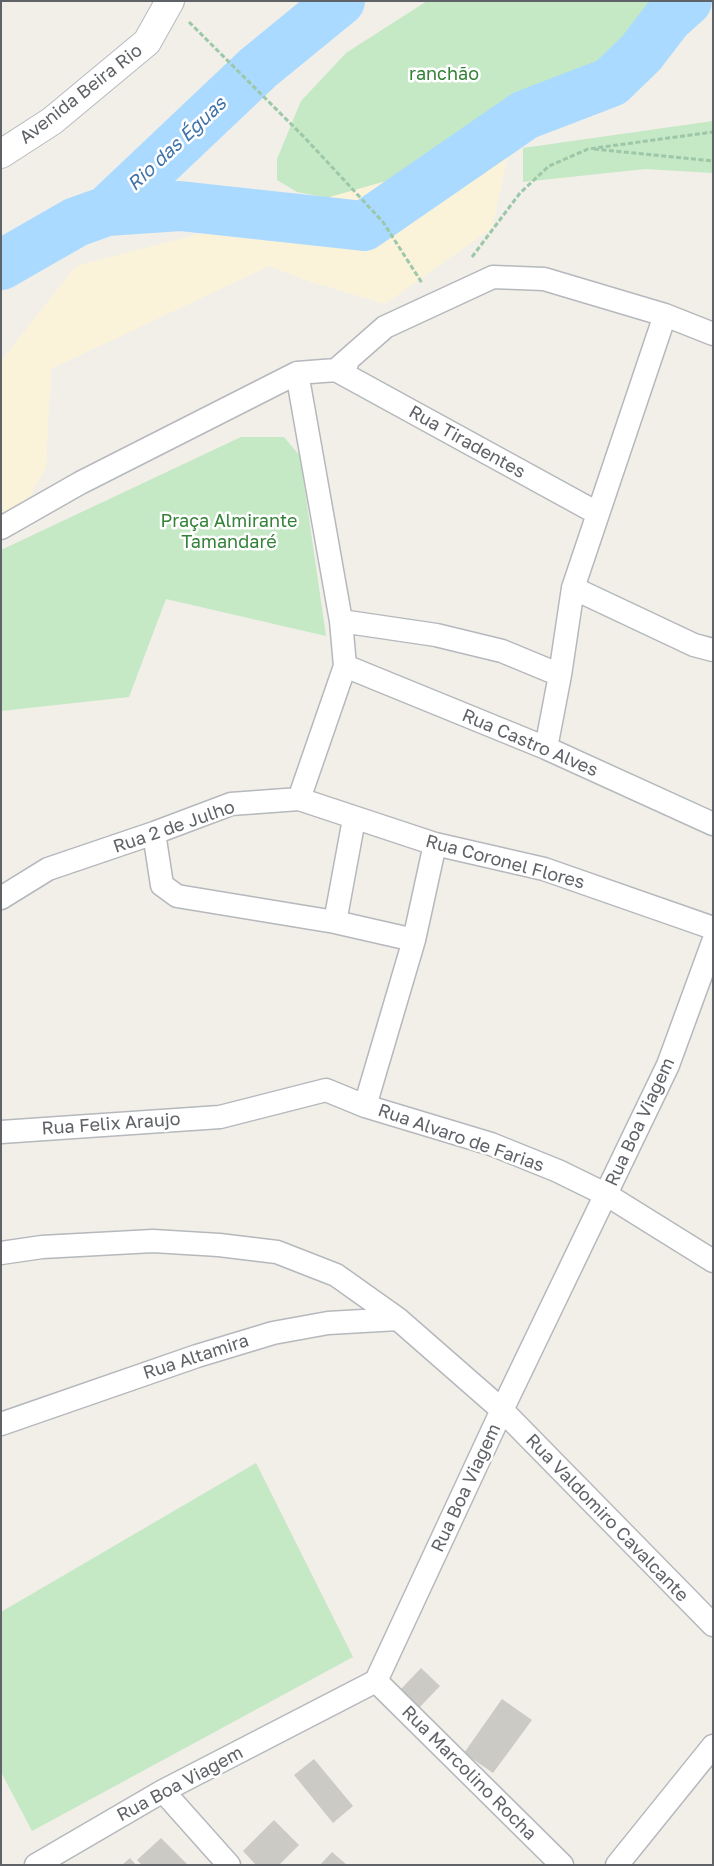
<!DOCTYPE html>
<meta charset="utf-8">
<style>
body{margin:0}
#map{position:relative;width:714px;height:1866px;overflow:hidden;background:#f1efe8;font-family:"Golos Text",sans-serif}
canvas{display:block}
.frame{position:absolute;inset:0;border:2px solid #5f6368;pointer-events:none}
</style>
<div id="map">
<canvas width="714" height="1866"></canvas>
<div class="frame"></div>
</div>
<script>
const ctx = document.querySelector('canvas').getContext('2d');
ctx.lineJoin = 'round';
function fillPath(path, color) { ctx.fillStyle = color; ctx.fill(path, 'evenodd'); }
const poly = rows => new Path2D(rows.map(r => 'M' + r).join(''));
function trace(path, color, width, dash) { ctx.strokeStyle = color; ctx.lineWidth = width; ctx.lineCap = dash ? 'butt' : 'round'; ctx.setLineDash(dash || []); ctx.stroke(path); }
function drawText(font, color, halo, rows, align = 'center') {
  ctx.font = font + ' "Golos Text",sans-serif'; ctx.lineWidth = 5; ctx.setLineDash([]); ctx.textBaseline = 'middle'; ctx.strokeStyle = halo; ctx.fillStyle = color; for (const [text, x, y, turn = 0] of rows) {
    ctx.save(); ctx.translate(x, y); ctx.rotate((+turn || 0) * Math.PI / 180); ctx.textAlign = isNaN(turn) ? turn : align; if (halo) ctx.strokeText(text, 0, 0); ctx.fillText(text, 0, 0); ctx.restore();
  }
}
const green = poly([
 [427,1,656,1,660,7,616,51,360,211,355,203,297,192,277,180,277,159,301,101,346,53],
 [713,121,713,173,645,169,523,182,523,148],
 [241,437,284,437,300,456,326,636,166,599,129,697,1,711,1,550],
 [256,1463,353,1657,32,1831,1,1772,1,1612]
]);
const sand = poly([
 [510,146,492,228,385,304,311,282,269,266,51,369,46,467,20,514,1,523,1,361,76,266,195,235]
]);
const river = poly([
 [107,211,180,206,364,226,525,115,611,82,641,53,667,19,687,1],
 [1,265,76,222,107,211,258,68,340,1]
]);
const building = poly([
 [421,1668,440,1686,419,1708,400,1690],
 [502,1699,532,1720,493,1773,464,1753],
 [314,1759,353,1806,333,1823,294,1775],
 [274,1820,299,1845,279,1865,256,1865,243,1851],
 [161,1838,188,1865,142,1865,137,1860],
 [332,1852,347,1865,320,1865],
 [130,1858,136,1865,122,1865]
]);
const path = poly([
 [189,22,305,138,383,222,422,283],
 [594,149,713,161],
 [472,257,520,193,549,166,588,149,713,132]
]);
const street = poly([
 [347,363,336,370,597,513],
 [297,373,341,621,345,666,299,799],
 [1,528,80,483,297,373,336,370,385,327,493,277,544,279,665,315,713,334],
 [573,588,694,645,713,650],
 [341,621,436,635,502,651,560,675],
 [345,666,546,748,713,824],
 [546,748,560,675,573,588,665,315],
 [154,833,162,885,177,896,335,922,414,940],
 [1,898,48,869,154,833,231,804,299,799,435,844,544,869,713,928],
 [335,922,354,819],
 [365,1106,414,940,435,844],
 [1,1132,220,1117,326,1090,365,1106,491,1144,558,1171,607,1195,713,1261],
 [1,1253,42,1247,153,1241,219,1245,277,1252,336,1275,398,1319,502,1410,713,1625],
 [1,1424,197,1356,273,1333,328,1323,398,1319],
 [376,1681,562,1865],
 [163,1791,229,1865],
 [36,1865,163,1791,376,1681,502,1410,668,1065,713,942],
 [617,1865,713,1746]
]);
const secondary = poly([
 [1,154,52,121,147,42,170,1]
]);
const parkNames = [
 ["ranchão",444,74],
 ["Praça Almirante",229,521],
 ["Tamandaré",229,542]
];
const streetNames = [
 ["Avenida Beira Rio",81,94,-38],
 ["Rua Tiradentes",467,442,29],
 ["Rua Castro Alves",530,743,23],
 ["Rua 2 de Julho",174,827,-19],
 ["Rua Coronel Flores",505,862,15],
 ["Rua Boa Viagem",640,1122,-65],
 ["Rua Felix Araujo",111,1124,-4],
 ["Rua Alvaro de Farias",461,1138,19],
 ["Rua Altamira",196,1357,-18],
 ["Rua Boa Viagem",466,1488,-65],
 ["Rua Valdomiro Cavalcante",607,1518,46],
 ["Rua Marcolino Rocha",469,1773,45],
 ["Rua Boa Viagem",180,1784,-28]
];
const waterNames = [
 ["Rio das Éguas",177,144,-43]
];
fillPath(green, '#c5e8c5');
fillPath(sand, '#fbf3d9');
trace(river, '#aadaff', 50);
fillPath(building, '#cccac5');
trace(street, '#b5b8bc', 25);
trace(secondary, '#b6babf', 30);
trace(path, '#9cc7a9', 3, [5, 2.5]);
trace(street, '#fff', 22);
trace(secondary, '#fff', 28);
drawText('18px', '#348238', '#fff', parkNames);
drawText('18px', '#5f6368', '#fff', streetNames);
drawText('italic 19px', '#4174aa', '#fff', waterNames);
</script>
